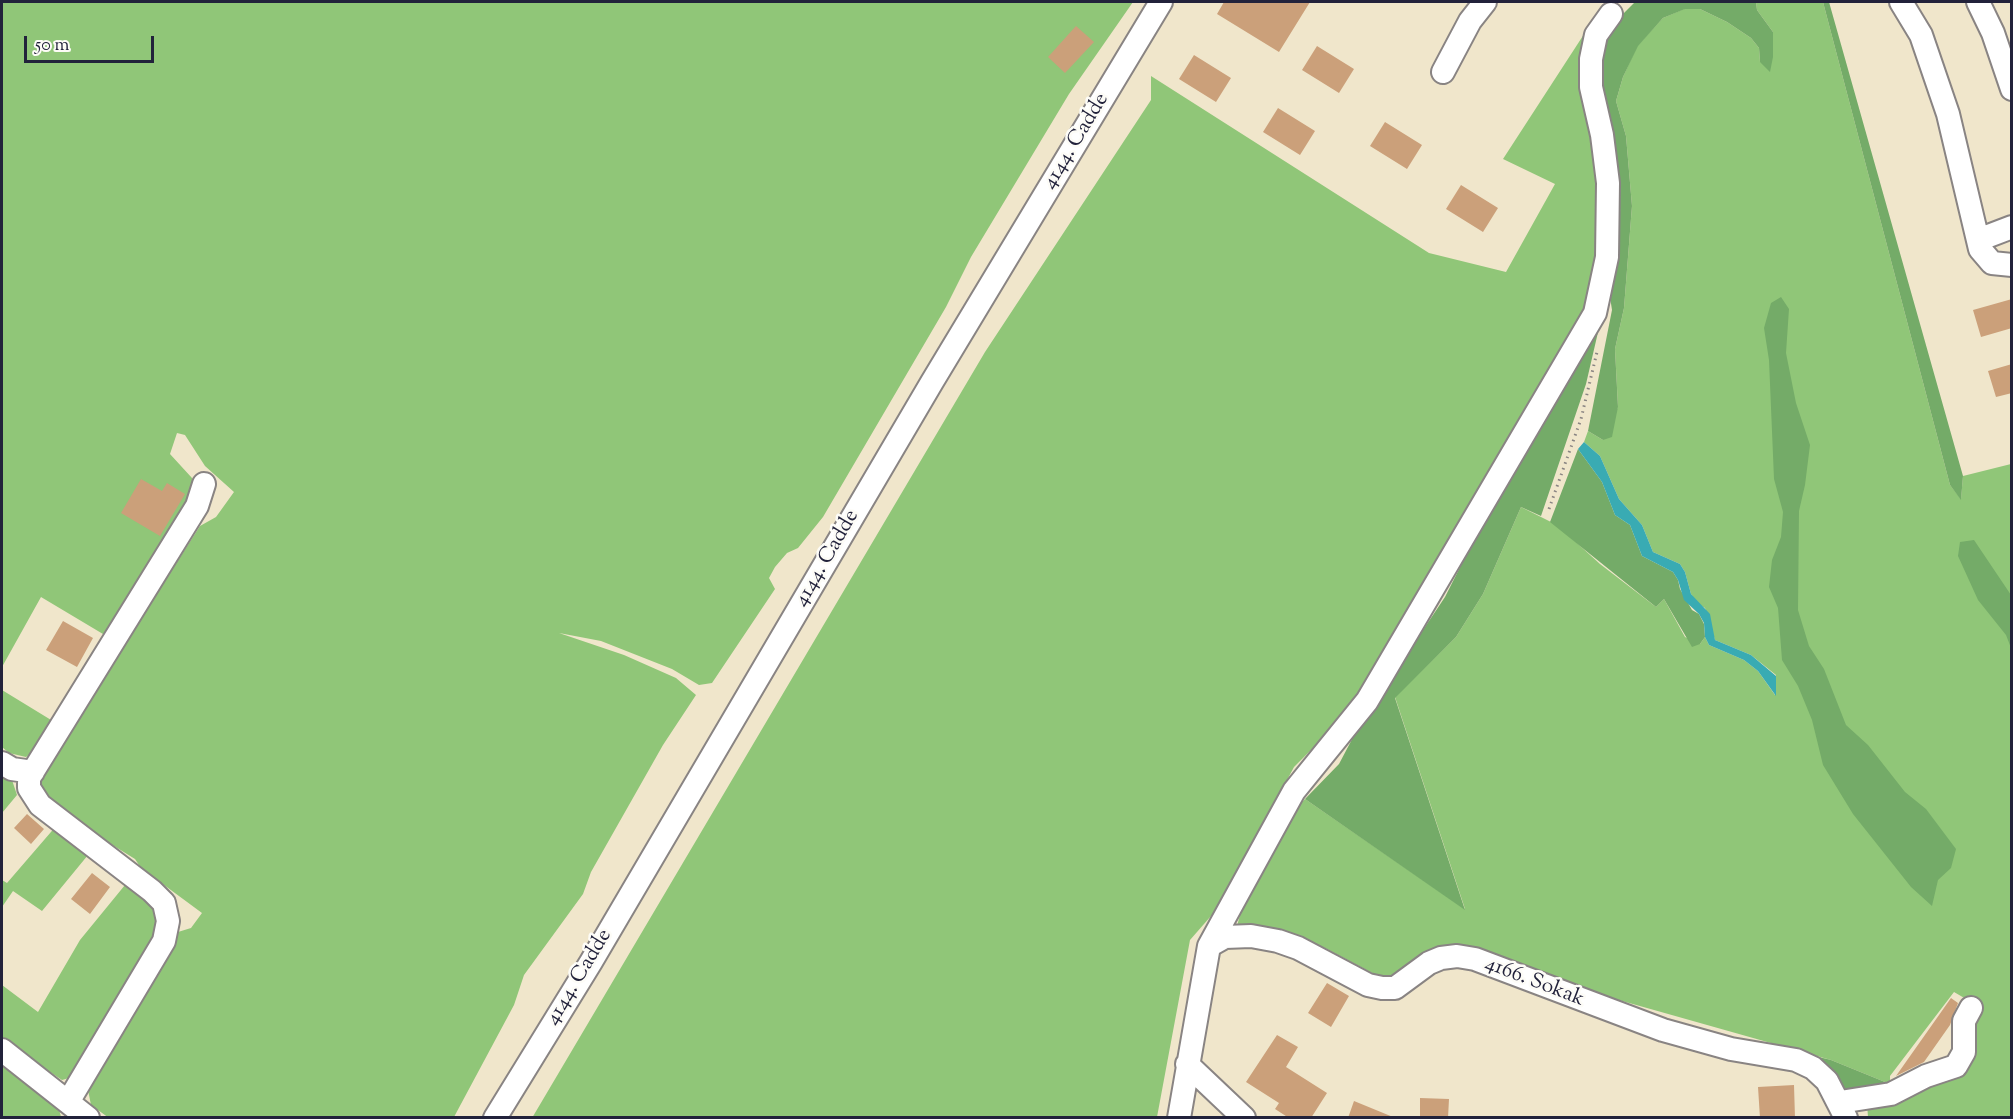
<!DOCTYPE html>
<style>
body{margin:0}
#map{position:relative;width:2013px;height:1119px;overflow:hidden;background:#f0e6cb;font-family:"Sorts Mill Goudy",serif}
canvas{display:block}
.frame{position:absolute;inset:0;border:3px solid #22223b;pointer-events:none}
.scale{position:absolute;left:24px;top:36px;width:130px;height:27px;box-sizing:border-box;border:3px solid #22223b;border-top:0;padding-left:8px;font-size:18px;line-height:21px;white-space:nowrap;color:#22223b;-webkit-text-stroke:4px #fdfcf7;paint-order:stroke}
</style>
<div id="map">
<canvas width="2013" height="1119"></canvas>
<div class="frame"></div>
<div class="scale">50 m</div>
</div>
<script>
const ctx = document.querySelector('canvas').getContext('2d');
ctx.lineJoin = 'round';
function fillPath(path, color) { ctx.fillStyle = color; ctx.fill(path, 'evenodd'); }
const poly = rows => new Path2D(rows.map(r => 'M' + r).join(''));
function trace(path, color, width, dash) { ctx.strokeStyle = color; ctx.lineWidth = width; ctx.lineCap = dash ? 'butt' : 'round'; ctx.setLineDash(dash || []); ctx.stroke(path); }
function drawText(font, color, halo, rows, align = 'center') {
  ctx.font = font + ' "Sorts Mill Goudy",serif'; ctx.lineWidth = 5; ctx.setLineDash([]); ctx.textBaseline = 'middle'; ctx.strokeStyle = halo; ctx.fillStyle = color; for (const [text, x, y, turn = 0] of rows) {
    ctx.save(); ctx.translate(x, y); ctx.rotate((+turn || 0) * Math.PI / 180); ctx.textAlign = isNaN(turn) ? turn : align; if (halo) ctx.strokeText(text, 0, 0); ctx.fillText(text, 0, 0); ctx.restore();
  }
}
const green = poly([
 [2,2,1133,2,1069,94,971,257,946,307,823,517,798,548,787,553,775,567,769,578,775,589,712,683,699,685,672,669,601,641,559,633,624,655,676,678,696,695,663,745,591,872,583,894,524,975,514,1005,454,1117,109,1118,91,1105,87,1085,178,932,191,928,202,913,141,868,135,859,77,823,47,799,38,780,200,526,216,517,234,492,205,466,185,435,177,433,170,454,192,478,195,490,108,637,41,597,2,667],
 [1756,2,1823,2,1950,485,1961,499,1963,476,2011,464,2011,1117,1868,1117,1867,1104,1947,1076,1978,1006,1954,992,1890,1076,1890,1084,1831,1060,1562,984,1479,950,1400,976,1378,976,1325,948,1259,927,1236,930,1242,907,1291,814,1305,799,1465,909,1395,697,1456,637,1483,594,1521,507,1557,525,1600,564,1656,607,1664,599,1685,637,1700,644,1705,637,1709,645,1744,660,1758,671,1775,695,1776,675,1751,655,1715,640,1705,608,1698,604,1691,594,1685,572,1680,564,1653,552,1642,525,1619,499,1600,456,1584,442,1588,431,1603,440,1618,407,1615,349,1624,308,1632,206,1626,136,1616,101,1623,77,1637,46,1663,18,1684,9,1700,9,1727,22,1751,38,1759,48,1760,62,1773,32,1757,10],
 [1613,5,1597,140,1600,255,1581,323,1550,378,1344,717,1294,767,1218,908,1190,940,1157,1117,532,1118,985,352,1151,100,1151,76,1429,253,1506,272,1555,184,1503,159,1601,8],
 [2,690,56,723,37,749,26,757,9,753,2,747],
 [2,769,12,780,17,795,2,813],
 [57,825,88,855,42,911,13,891,2,907,2,880,7,883],
 [125,885,149,899,159,914,160,933,76,1076,62,1080,2,1040,2,985,38,1012,80,940],
 [2,1061,58,1105,61,1117,2,1117]
]);
const forest = poly([
 [1635,2,1756,2,1757,10,1773,32,1773,57,1770,72,1760,62,1759,48,1751,38,1727,22,1700,9,1685,9,1663,18,1638,46,1623,77,1616,101,1626,136,1632,206,1624,308,1615,349,1618,407,1612,437,1603,440,1588,431,1612,310,1608,284,1597,80,1608,29],
 [1823,2,1829,2,1963,476,1961,500,1950,485],
 [1781,297,1789,309,1786,353,1796,403,1810,445,1805,485,1799,511,1798,610,1809,646,1824,669,1846,725,1868,745,1905,792,1926,809,1956,849,1951,868,1938,880,1932,906,1911,887,1853,814,1823,765,1812,720,1798,686,1782,660,1778,608,1769,587,1772,560,1781,537,1783,512,1774,479,1769,360,1764,328,1771,303],
 [1602,315,1586,384,1541,516,1521,507,1483,594,1456,637,1395,698,1465,910,1305,799,1339,764,1359,726,1445,597,1491,506],
 [1578,449,1602,482,1615,515,1630,525,1642,556,1673,572,1678,580,1680,589,1692,610,1699,614,1704,624,1705,637,1700,644,1692,647,1664,599,1656,607,1550,522],
 [1974,540,2011,595,2011,648,2006,635,1978,600,1958,556,1960,542],
 [1807,1054,1831,1060,1890,1084,1845,1097,1840,1081]
]);
const water = poly([
 [1584,442,1600,456,1619,499,1642,525,1653,552,1680,564,1685,572,1691,594,1710,614,1715,640,1751,655,1776,676,1776,696,1758,671,1744,660,1709,645,1705,637,1704,623,1699,614,1684,600,1678,580,1673,572,1642,556,1630,525,1615,515,1602,482,1578,449]
]);
const building = poly([
 [1224,2,1310,2,1279,52,1217,14],
 [1076,26,1094,42,1065,73,1048,57],
 [1317,46,1354,69,1339,93,1302,70],
 [1194,55,1231,78,1216,102,1179,79],
 [1278,108,1315,131,1300,155,1263,132],
 [1385,122,1422,145,1407,169,1370,146],
 [1461,185,1498,208,1483,232,1446,209],
 [2012,299,2012,328,1981,337,1973,310],
 [2012,364,2012,393,1996,397,1988,371],
 [141,479,162,491,167,483,185,494,160,536,121,513],
 [63,621,93,638,77,667,46,650],
 [27,814,44,829,31,844,14,828],
 [92,873,110,887,90,914,71,899],
 [1327,983,1349,996,1331,1027,1308,1013],
 [1951,998,1958,1003,1950,1025,1924,1062,1896,1076],
 [1277,1035,1298,1047,1286,1067,1327,1093,1311,1118,1289,1118,1275,1109,1279,1103,1246,1082],
 [1794,1085,1795,1118,1760,1118,1758,1087],
 [1420,1098,1449,1099,1448,1118,1420,1118],
 [1354,1101,1393,1117,1393,1118,1348,1118]
]);
const path = poly([
 [1549,509,1581,419,1597,352]
]);
const minor = poly([
 [1901,2,1921,35,1948,114,1980,249,1992,263,2012,265],
 [1978,2,1993,33,2012,89],
 [1443,72,1470,21,1485,2],
 [1978,240,2012,227],
 [2,763,12,769,33,772],
 [1209,946,1225,937,1251,936,1278,941,1298,948,1368,985,1382,988,1395,988,1429,963,1441,958,1457,956,1475,959,1663,1030,1731,1049,1796,1060,1813,1068,1827,1081,1846,1118],
 [2,1050,88,1118],
 [1187,1064,1244,1118],
 [68,1102,164,941,168,921,164,903,152,891,40,805,29,788,29,778,197,506,204,484],
 [1840,1102,1891,1094,1926,1076,1956,1066,1964,1052,1964,1021,1971,1008],
 [495,1118,591,962,932,382,1161,2],
 [1179,1118,1209,946,1294,791,1367,701,1595,313,1607,257,1608,183,1602,135,1591,87,1591,59,1596,35,1611,14]
]);
const streetNames = [
 ["4144. Cadde",1077,142,-59],
 ["4144. Cadde",828,559,-60],
 ["4144. Cadde",580,978,-59],
 ["4166. Sokak",1534,983,21]
];
fillPath(green, '#90c678');
fillPath(forest, '#74ab68');
fillPath(water, '#39abb3');
fillPath(building, '#cba07a');
trace(minor, '#898483', 26);
trace(path, '#898483', 3, [1.5, 4.5]);
trace(minor, '#fff', 22);
drawText('21px', '#22223b', '#fdfcf7', streetNames);
</script>
